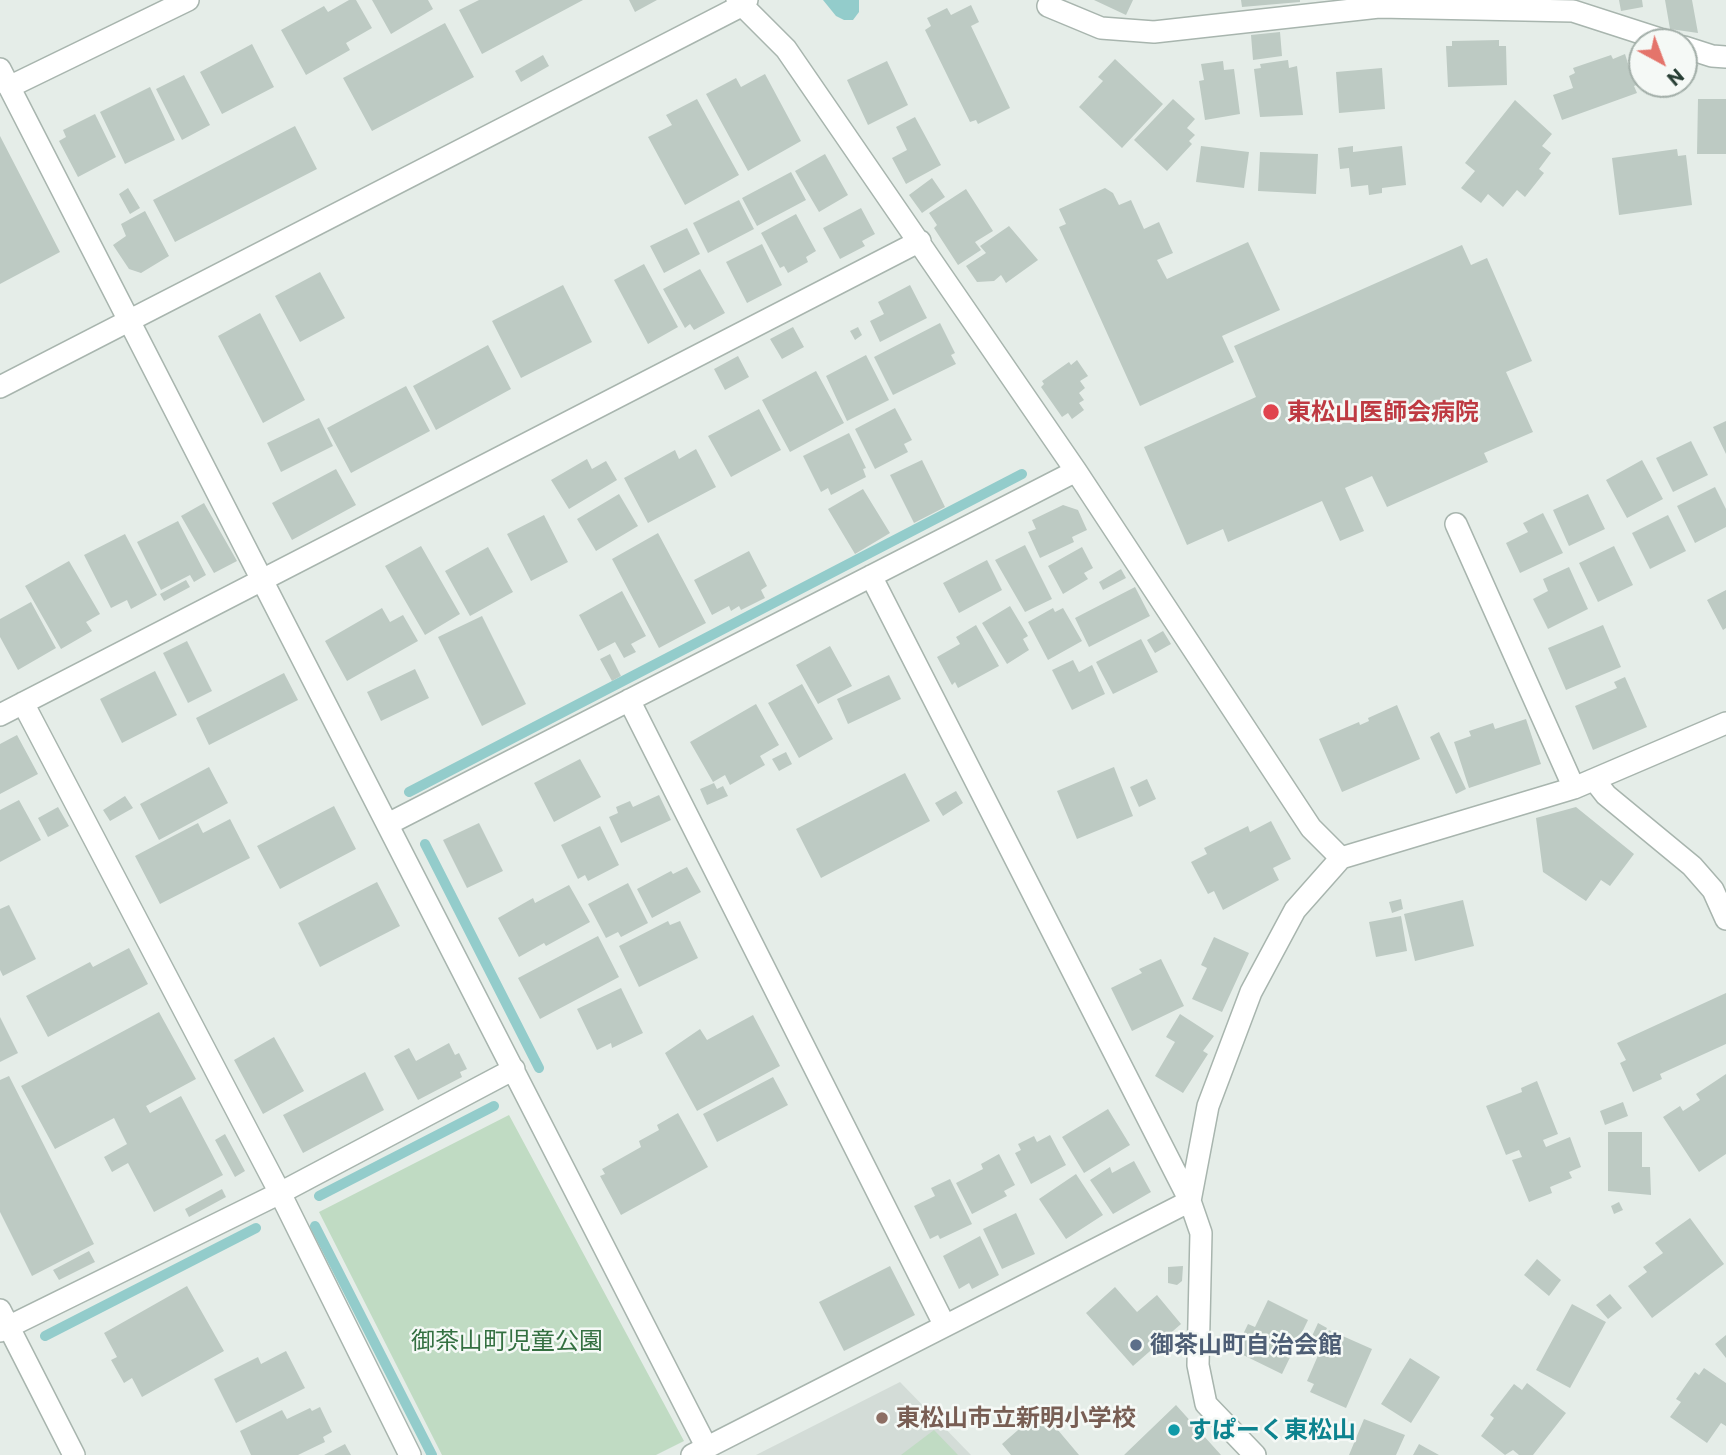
<!DOCTYPE html>
<meta charset="utf-8">
<style>
body{margin:0}
#map{position:relative;width:1726px;height:1455px;overflow:hidden;background:#e5ede8;font-family:Commissioner,sans-serif}
canvas{display:block}
.north{position:absolute;left:1628px;top:28px;width:70px;height:70px;box-sizing:border-box;background:#f5f9f6;border:2px solid #a2aea8;border-radius:50%;rotate:139deg;font-size:19px;font-weight:700;line-height:28px;text-align:center;color:#263d33}
.north::after{content:'';display:block;margin:auto;width:24px;height:32px;background:#e4746b;clip-path:polygon(50% 0,100% 100%,50% 72%,0 100%)}
</style>
<div id="map">
<canvas width="1726" height="1455"></canvas>
<div class="north">N</div>
</div>
<script>
const ctx = document.querySelector('canvas').getContext('2d');
ctx.lineJoin = 'round';
function fillPath(path, color) { ctx.fillStyle = color; ctx.fill(path, 'evenodd'); }
const poly = rows => new Path2D(rows.map(r => 'M' + r).join(''));
function trace(path, color, width, dash) { ctx.strokeStyle = color; ctx.lineWidth = width; ctx.lineCap = dash ? 'butt' : 'round'; ctx.setLineDash(dash || []); ctx.stroke(path); }
function drawText(font, color, halo, rows, align = 'center') {
  ctx.font = font + ' Commissioner,"Noto Sans JP",sans-serif'; ctx.lineWidth = 5; ctx.setLineDash([]); ctx.textBaseline = 'middle'; ctx.strokeStyle = halo; ctx.fillStyle = color; for (const [text, x, y, turn = 0] of rows) {
    ctx.save(); ctx.translate(x, y); ctx.rotate((+turn || 0) * Math.PI / 180); ctx.textAlign = isNaN(turn) ? turn : align; if (halo) ctx.strokeText(text, 0, 0); ctx.fillText(text, 0, 0); ctx.restore();
  }
}
const built = poly([
 [900,1382,971,1455,756,1455]
]);
const green = poly([
 [509,1115,684,1441,656,1455,442,1455,319,1212],
 [934,1430,958,1455,901,1455]
]);
const water = poly([
 [823,0,859,0,859,12,853,20,844,20,836,16]
]);
const stream = poly([
 [409,792,1022,474],
 [425,844,539,1068],
 [319,1196,494,1106],
 [315,1226,432,1455],
 [45,1336,256,1228]
]);
const building = poly([
 [349,0,356,0,372,28,346,43,350,50,306,75,281,30,324,6,328,12],
 [372,0,428,0,433,9,391,34],
 [479,0,583,0,482,54,459,10],
 [629,0,657,0,635,12],
 [1094,0,1133,0,1126,15],
 [1241,0,1300,0,1300,2,1242,7],
 [1619,0,1642,0,1643,7,1621,11],
 [1665,0,1692,0,1698,33,1670,29],
 [971,5,979,22,971,26,1010,108,978,124,976,120,970,122,925,30,931,26,927,18,947,8,951,15],
 [445,23,474,77,372,131,343,78],
 [1280,32,1282,56,1253,60,1251,35],
 [1499,40,1499,46,1506,46,1507,85,1448,87,1446,46,1452,46,1452,41],
 [252,44,274,87,222,114,200,72],
 [1625,54,1630,70,1642,65,1642,83,1634,86,1637,93,1562,120,1553,95,1573,88,1569,76,1575,73,1573,68,1611,55,1613,59],
 [543,55,549,66,521,82,515,71],
 [1115,59,1163,104,1122,148,1079,107,1103,81,1098,77],
 [1288,60,1289,68,1297,66,1303,115,1260,117,1254,69,1261,68,1260,64],
 [887,61,908,105,868,125,847,80],
 [1223,61,1224,70,1234,69,1240,114,1205,120,1199,81,1204,80,1201,64],
 [1382,68,1385,109,1339,113,1336,72],
 [765,74,801,141,748,171,706,94,736,78,741,87],
 [184,75,210,125,182,140,156,89],
 [150,87,175,140,125,164,100,112],
 [697,99,739,175,685,205,648,137,672,125,666,115],
 [1173,99,1195,119,1187,128,1195,135,1189,141,1192,144,1167,171,1134,140],
 [1698,99,1726,99,1726,154,1697,154],
 [1515,100,1552,134,1542,146,1551,153,1539,169,1544,173,1525,197,1517,190,1503,207,1488,194,1481,203,1461,188,1475,171,1465,163],
 [95,114,116,157,78,177,59,141,66,137,63,130],
 [915,117,941,165,906,184,892,158,907,150,896,127],
 [295,126,317,169,175,242,153,200],
 [0,136,60,252,0,284],
 [1201,146,1249,152,1244,188,1196,182],
 [1353,146,1353,152,1402,146,1406,185,1382,188,1382,193,1369,195,1368,185,1351,187,1349,168,1340,169,1338,148],
 [1677,149,1678,156,1686,155,1692,205,1619,215,1612,158],
 [1260,152,1318,154,1316,194,1258,191],
 [825,154,848,195,819,212,795,171],
 [791,172,806,200,757,226,742,198],
 [932,178,945,197,922,213,909,195],
 [128,188,140,208,130,214,119,194],
 [1105,188,1113,193,1119,205,1131,200,1144,229,1159,222,1173,253,1157,260,1167,279,1248,242,1280,310,1222,336,1234,362,1140,406,1059,227,1066,224,1059,209],
 [966,189,993,231,975,242,981,250,958,265,934,228,937,225,929,213],
 [739,200,754,229,708,253,693,223],
 [861,208,875,234,862,241,865,246,840,259,823,228],
 [145,211,169,256,141,273,129,269,113,245,126,236,121,224],
 [796,214,816,251,806,257,808,262,788,273,784,266,780,268,761,233],
 [1009,226,1038,260,1006,283,1001,275,994,281,977,282,966,266,986,253,980,246],
 [687,228,700,254,664,273,650,246],
 [762,244,782,285,747,303,726,262],
 [1462,245,1471,265,1487,258,1532,361,1506,372,1533,432,1484,453,1488,462,1387,507,1372,476,1345,488,1364,531,1340,541,1322,501,1228,542,1223,529,1187,545,1144,447,1256,397,1234,346],
 [644,264,678,327,648,344,614,280],
 [700,269,725,313,694,330,690,324,685,328,663,289],
 [320,272,345,318,300,342,275,296],
 [563,285,592,342,521,378,492,321],
 [910,285,927,318,880,342,870,321,884,314,878,302],
 [260,313,305,400,263,423,218,336],
 [940,323,955,353,951,355,956,364,893,395,874,357],
 [793,327,804,347,782,359,770,339],
 [858,327,862,335,855,340,850,331],
 [488,345,511,389,436,430,413,386],
 [866,355,889,400,847,421,826,376],
 [738,356,749,377,725,390,714,369],
 [1077,360,1088,376,1080,381,1085,388,1079,393,1084,400,1079,403,1084,410,1072,419,1068,413,1062,417,1041,387,1044,384,1042,381,1069,362,1071,365],
 [816,371,844,423,790,452,762,400],
 [406,386,430,431,351,473,327,428],
 [895,408,912,440,904,444,908,452,875,469,855,429],
 [759,409,781,450,731,477,708,436],
 [319,418,333,446,281,472,267,443],
 [1726,421,1726,454,1713,427],
 [849,433,866,468,863,469,866,477,831,495,828,488,821,492,803,456],
 [1691,441,1708,475,1673,492,1656,458],
 [696,449,716,487,648,523,624,478,675,450,679,459],
 [587,459,592,469,606,461,617,480,569,509,551,480],
 [922,460,945,507,914,523,890,475],
 [1642,460,1663,499,1627,518,1606,480],
 [336,469,356,505,292,540,272,503],
 [1715,487,1726,509,1726,527,1695,543,1677,506],
 [863,489,890,533,855,554,828,509],
 [619,494,638,526,596,551,577,519],
 [1588,494,1605,529,1569,546,1553,510],
 [204,503,237,561,214,573,181,516],
 [1063,505,1078,510,1087,530,1072,537,1074,542,1040,558,1028,532,1036,529,1032,520],
 [1543,513,1563,553,1520,573,1506,543,1528,532,1523,523],
 [544,515,568,562,531,581,507,534],
 [1668,515,1686,551,1650,569,1632,533],
 [178,521,206,575,194,582,190,575,161,590,137,542],
 [658,533,706,623,659,648,612,559],
 [125,534,157,595,131,609,127,600,111,608,84,555],
 [1025,545,1052,599,1025,612,995,560],
 [421,546,460,614,425,635,385,566],
 [1614,546,1633,585,1598,602,1579,563],
 [488,547,513,592,470,616,445,571],
 [1082,547,1093,568,1084,573,1088,579,1063,594,1048,566],
 [749,551,767,586,761,590,765,598,741,610,739,606,731,611,729,606,712,615,694,580],
 [987,560,1002,590,959,613,943,583],
 [69,561,100,614,86,622,92,631,61,649,25,586],
 [1569,567,1588,609,1548,629,1533,599,1548,591,1543,579],
 [1121,569,1126,578,1103,590,1099,582],
 [186,580,190,587,164,601,160,594],
 [1135,587,1150,616,1089,647,1075,618],
 [1726,590,1726,628,1723,630,1707,600],
 [622,591,646,636,631,644,636,652,624,658,615,642,598,651,579,615],
 [31,602,56,648,18,670,0,637,0,619],
 [1010,606,1028,636,1023,639,1029,650,1007,664,982,623],
 [382,608,390,622,403,615,418,641,347,681,325,641],
 [1053,608,1055,612,1063,608,1082,641,1048,660,1028,622],
 [482,616,526,704,482,726,438,637],
 [976,625,999,666,958,688,955,682,952,685,937,657,960,644,956,637],
 [1603,625,1621,667,1566,690,1548,648],
 [1163,631,1171,644,1155,653,1147,640],
 [1141,639,1158,672,1113,694,1096,662],
 [187,641,212,691,188,703,163,653],
 [830,646,852,686,818,704,796,665],
 [610,654,621,676,612,681,600,659],
 [1073,660,1079,672,1092,665,1105,694,1072,710,1052,670],
 [415,669,429,698,381,721,367,692],
 [155,671,177,715,122,743,100,699],
 [284,673,298,700,209,745,196,718],
 [889,675,901,699,848,724,837,699],
 [1625,677,1647,727,1593,750,1575,706,1617,688,1614,682],
 [802,684,833,739,799,758,768,703],
 [756,704,779,745,760,756,765,765,730,785,725,775,713,782,690,742],
 [1397,705,1420,759,1342,792,1319,739,1359,722,1360,725,1369,721,1368,718],
 [1526,719,1541,764,1469,788,1454,742,1471,736,1469,731,1493,723,1495,729],
 [1439,732,1466,789,1456,794,1430,737],
 [17,735,38,774,0,794,0,744],
 [786,752,792,764,779,771,772,759],
 [580,759,601,797,554,822,534,783],
 [209,767,228,803,159,840,140,804],
 [1114,767,1133,816,1077,839,1057,791],
 [905,773,930,821,821,878,796,829],
 [1147,779,1156,799,1139,807,1130,787],
 [714,783,717,789,723,786,728,796,707,805,700,789],
 [956,791,963,803,943,816,935,803],
 [659,795,671,820,621,843,609,817,618,813,616,807,630,801,633,807],
 [125,796,133,808,110,821,103,810],
 [19,800,41,840,0,862,0,810],
 [334,806,356,849,280,889,257,846],
 [58,807,69,826,48,837,38,818],
 [1576,807,1634,854,1610,886,1601,880,1586,901,1543,872,1536,818],
 [230,819,250,858,160,904,135,856,198,823,203,833],
 [1271,821,1291,859,1273,868,1279,880,1223,910,1214,891,1208,894,1191,862,1207,854,1204,848,1248,826,1250,832],
 [479,823,503,871,467,888,443,840],
 [600,826,619,865,588,881,585,875,578,879,561,845],
 [687,867,701,892,652,918,637,889,671,871,673,874],
 [377,882,400,926,320,967,298,923],
 [628,883,648,923,621,937,618,932,606,938,588,904],
 [569,885,590,922,546,946,544,943,519,957,498,918,533,898,535,903],
 [1401,899,1403,909,1392,913,1389,902],
 [1463,900,1474,946,1415,961,1404,914],
 [9,905,36,959,3,976,0,970,0,909],
 [1401,916,1407,951,1376,957,1369,922],
 [668,921,670,925,680,921,698,958,639,987,619,946],
 [598,936,619,977,540,1019,518,978],
 [1214,937,1249,953,1222,1012,1192,999,1207,968,1201,965],
 [129,948,148,984,48,1037,26,996,90,962,93,967],
 [1161,959,1184,1006,1132,1031,1111,988,1142,973,1139,969],
 [621,988,643,1033,612,1048,611,1043,597,1050,577,1009],
 [1726,993,1726,1044,1660,1074,1662,1079,1633,1092,1620,1063,1626,1060,1617,1043],
 [159,1012,196,1079,146,1106,150,1113,181,1096,223,1175,154,1212,128,1163,112,1172,104,1157,127,1144,114,1118,55,1149,21,1086],
 [1180,1014,1214,1036,1203,1051,1208,1054,1183,1093,1155,1076,1175,1042,1166,1037],
 [753,1015,780,1066,697,1111,665,1053,700,1029,707,1040],
 [0,1017,18,1053,0,1062],
 [274,1037,304,1091,263,1114,234,1060],
 [449,1043,455,1055,459,1053,467,1069,460,1072,462,1077,418,1100,394,1056,409,1048,416,1061],
 [365,1072,384,1110,303,1153,283,1115],
 [1726,1074,1726,1154,1699,1172,1663,1117,1680,1106,1683,1111,1700,1100,1696,1094],
 [9,1076,94,1244,32,1276,0,1212,0,1080],
 [773,1077,788,1105,717,1142,703,1114],
 [1537,1081,1558,1134,1543,1140,1546,1147,1570,1137,1581,1167,1569,1172,1572,1178,1550,1187,1552,1193,1529,1202,1512,1160,1522,1157,1519,1150,1506,1155,1486,1106,1522,1092,1521,1088],
 [1623,1102,1628,1116,1605,1125,1600,1111],
 [1108,1109,1130,1145,1084,1173,1062,1137],
 [678,1113,708,1167,621,1215,600,1176,605,1174,602,1169,641,1147,639,1141,659,1130,657,1125],
 [1608,1132,1642,1132,1642,1167,1650,1167,1651,1195,1608,1191],
 [225,1134,245,1171,235,1177,215,1140],
 [1050,1135,1066,1165,1031,1184,1015,1153,1021,1150,1018,1144,1034,1136,1037,1142],
 [999,1154,1015,1185,1004,1191,1007,1196,972,1214,956,1183,983,1169,981,1164],
 [1134,1161,1151,1192,1113,1214,1090,1180,1110,1167,1112,1173],
 [1076,1174,1103,1215,1066,1239,1039,1199],
 [950,1179,972,1224,940,1239,938,1235,930,1239,914,1206,935,1196,931,1188],
 [222,1189,226,1197,189,1217,185,1209],
 [1619,1202,1623,1210,1614,1214,1611,1206],
 [1016,1213,1035,1254,1002,1269,983,1229],
 [1690,1218,1724,1264,1652,1318,1628,1286,1647,1272,1643,1267,1663,1253,1655,1243],
 [980,1236,999,1275,972,1289,969,1283,959,1289,943,1256],
 [89,1251,95,1262,59,1280,53,1270],
 [1537,1259,1561,1280,1549,1296,1524,1275],
 [890,1266,915,1315,844,1351,819,1302],
 [1183,1266,1182,1281,1177,1285,1168,1283,1168,1267],
 [187,1286,224,1351,142,1397,132,1378,124,1383,111,1360,117,1357,104,1333],
 [1115,1287,1137,1312,1157,1295,1181,1324,1133,1366,1086,1313],
 [1610,1294,1622,1308,1608,1319,1596,1305],
 [1268,1300,1308,1320,1282,1374,1235,1351,1248,1324,1255,1327],
 [1572,1304,1606,1322,1570,1388,1536,1370],
 [1318,1323,1327,1328,1316,1351,1307,1347],
 [1329,1330,1372,1349,1346,1408,1310,1392,1314,1384,1307,1381],
 [1726,1335,1726,1358,1715,1344],
 [286,1351,305,1388,236,1423,214,1379,258,1357,261,1364],
 [1410,1358,1440,1377,1411,1423,1381,1404],
 [1704,1368,1726,1383,1726,1426,1721,1423,1707,1443,1670,1417,1681,1402,1676,1399,1695,1372,1699,1375],
 [1527,1383,1566,1413,1533,1455,1519,1455,1513,1450,1505,1455,1481,1436,1494,1418,1490,1415,1514,1384,1522,1390],
 [1176,1405,1221,1455,1124,1455],
 [320,1407,332,1432,323,1437,325,1442,298,1455,251,1455,240,1431,282,1410,287,1419,310,1408,312,1411],
 [1041,1410,1079,1455,1011,1455,1002,1444],
 [1364,1419,1405,1435,1396,1455,1349,1455],
 [345,1444,351,1455,324,1455],
 [1419,1444,1439,1455,1413,1455]
]);
const minor = poly([
 [737,0,786,49,1076,471,1311,828,1341,858],
 [1048,6,1101,28,1154,32,1379,7,1573,11,1669,42],
 [1684,47,1712,56,1726,57],
 [0,69,707,1448],
 [9,87,188,0],
 [0,387,743,5,747,0],
 [1456,524,1574,788],
 [871,576,1190,1201,1201,1233,1198,1365,1206,1404,1255,1455],
 [629,700,945,1326],
 [23,703,280,1193,410,1455],
 [0,715,920,241],
 [1595,781,1606,795,1692,866,1713,890,1726,919],
 [388,824,1076,471],
 [1190,1201,1208,1106,1251,992,1295,910,1341,858,1574,788,1726,723],
 [0,1310,74,1455],
 [0,1331,280,1193,514,1069],
 [692,1455,1190,1201]
]);
const markers = [
 [1271,412,9,"#e0444e"],
 [1136,1345,7,"#5c6f8a"],
 [882,1418,7,"#8d6e63"],
 [1174,1430,7,"#0f9aa8"]
];
const healthNames = [
 ["東松山医師会病院",1287,412]
];
const parkNames = [
 ["御茶山町児童公園",507,1341]
];
const serviceNames = [
 ["御茶山町自治会館",1150,1345]
];
const educationNames = [
 ["東松山市立新明小学校",896,1418]
];
const cultureNames = [
 ["すぱーく東松山",1188,1430]
];
fillPath(built, '#d3dcd7');
fillPath(green, '#c0dbc3');
fillPath(water, '#93cccb');
trace(stream, '#93cccb', 10);
fillPath(building, '#bdcac3');
trace(minor, '#a8b5ae', 24);
trace(minor, '#fff', 21);
for (const [x, y, r, color] of markers) { const dot = new Path2D(); dot.arc(x, y, r, 0, 2 * Math.PI); ctx.fillStyle = color; ctx.fill(dot); trace(dot, '#f5f9f6', 2.5); }
drawText('bold 24px', '#be3a42', '#f5f9f6', healthNames, 'left');
drawText('24px', '#347041', '#f5f9f6', parkNames);
drawText('bold 24px', '#4e5e75', '#f5f9f6', serviceNames, 'left');
drawText('bold 24px', '#785e54', '#f5f9f6', educationNames, 'left');
drawText('bold 24px', '#0d838f', '#f5f9f6', cultureNames, 'left');
</script>
